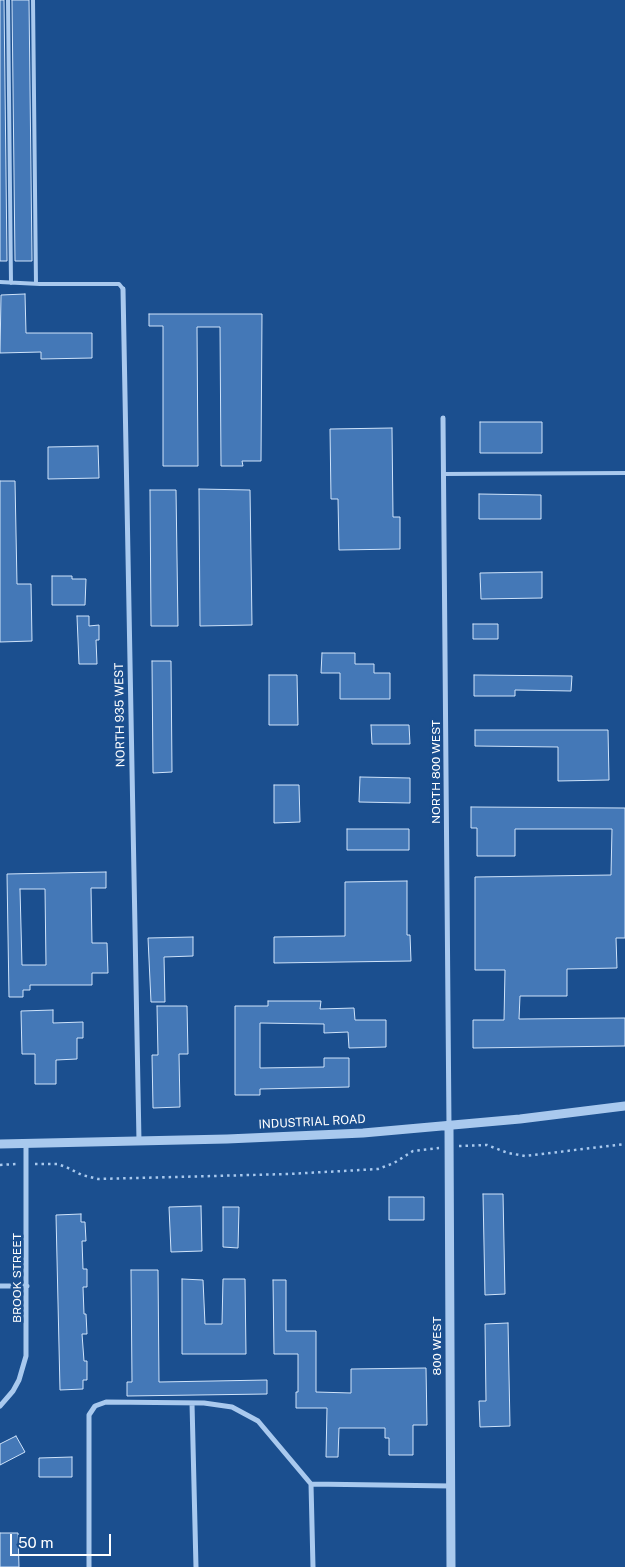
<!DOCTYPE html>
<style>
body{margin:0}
#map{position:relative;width:625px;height:1567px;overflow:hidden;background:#1b4f8f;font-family:"Public Sans",sans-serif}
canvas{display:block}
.scale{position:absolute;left:10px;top:1534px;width:101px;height:22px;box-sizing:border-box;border:2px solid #fff;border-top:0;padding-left:6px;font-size:15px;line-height:18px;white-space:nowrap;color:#fff;-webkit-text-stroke:4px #1b4f8f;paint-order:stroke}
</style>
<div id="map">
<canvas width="625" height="1567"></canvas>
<div class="scale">50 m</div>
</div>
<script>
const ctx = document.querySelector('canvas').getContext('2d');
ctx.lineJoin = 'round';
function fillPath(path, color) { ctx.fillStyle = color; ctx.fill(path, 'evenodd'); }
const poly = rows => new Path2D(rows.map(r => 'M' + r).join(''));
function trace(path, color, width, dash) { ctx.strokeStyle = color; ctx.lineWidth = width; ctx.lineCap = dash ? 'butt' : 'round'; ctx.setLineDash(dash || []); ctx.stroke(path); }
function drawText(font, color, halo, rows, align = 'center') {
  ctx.font = font + ' "Public Sans",sans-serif'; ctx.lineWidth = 5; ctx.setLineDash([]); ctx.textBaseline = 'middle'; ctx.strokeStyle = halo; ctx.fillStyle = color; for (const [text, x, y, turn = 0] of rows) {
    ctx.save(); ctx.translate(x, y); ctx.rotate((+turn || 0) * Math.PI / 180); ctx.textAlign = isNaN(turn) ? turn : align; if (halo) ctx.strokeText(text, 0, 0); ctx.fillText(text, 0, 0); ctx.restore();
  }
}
const building = poly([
 [0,0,4,0,7,261,0,261,0,0],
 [12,0,29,0,32,261,15,261,12,0],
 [25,294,26,333,92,333,92,358,41,359,41,352,0,353,1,295,25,294],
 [149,314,262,314,261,461,242,461,243,466,221,466,220,327,197,327,198,466,163,466,163,326,149,326,149,314],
 [480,422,542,422,542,453,480,453,480,422],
 [392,428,393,517,400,517,400,549,339,550,338,499,331,499,330,429,392,428],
 [98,446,99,478,48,479,48,447,98,446],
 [0,481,15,481,17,584,31,584,32,641,0,642,0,481],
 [199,489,250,490,252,625,200,626,199,489],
 [150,490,176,490,178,626,151,626,150,490],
 [479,494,541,495,541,519,479,519,479,494],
 [542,572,542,598,481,599,480,573,542,572],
 [52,576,72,576,72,579,86,579,85,605,52,605,52,576],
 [77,616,89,616,89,626,99,625,99,640,96,640,97,664,79,664,77,616],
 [473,624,498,624,498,639,473,639,473,624],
 [322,653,355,653,355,664,374,664,374,673,390,673,390,699,340,699,340,673,321,673,322,653],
 [152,661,171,661,172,772,153,773,152,661],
 [269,675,297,675,298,725,269,725,269,675],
 [474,675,572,676,571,691,515,690,515,696,474,696,474,675],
 [371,725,409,725,410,744,372,744,371,725],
 [475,730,608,730,609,780,558,781,558,747,475,746,475,730],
 [360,777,410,778,410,803,359,802,360,777],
 [274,785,299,785,300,822,274,823,274,785],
 [471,807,625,808,625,938,616,938,617,968,567,969,567,996,520,996,519,1019,625,1018,625,1046,473,1048,473,1020,504,1020,505,970,475,970,475,877,611,875,612,829,515,829,515,856,477,856,477,828,471,828,471,807],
 [347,829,409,829,409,850,347,850,347,829],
 [106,872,106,888,91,888,92,943,107,943,108,973,92,973,92,985,30,985,30,990,23,990,23,997,9,997,7,874,106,872],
 [20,889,45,889,46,965,22,965,20,889],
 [407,881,407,935,410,935,411,961,274,963,274,937,345,936,345,882,407,881],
 [193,937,193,956,164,957,165,1002,151,1002,148,938,193,937],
 [268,1001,321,1001,320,1009,354,1008,355,1020,386,1020,386,1047,349,1048,348,1032,324,1033,324,1024,260,1023,260,1068,324,1067,324,1058,349,1058,349,1087,260,1089,260,1095,235,1095,235,1006,268,1006,268,1001],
 [157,1006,187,1006,188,1054,179,1054,180,1107,153,1108,152,1055,158,1055,157,1006],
 [53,1010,53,1023,83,1022,83,1038,77,1038,77,1059,56,1060,56,1084,35,1084,35,1054,22,1054,21,1011,53,1010],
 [483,1194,503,1194,505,1294,485,1295,483,1194],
 [389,1197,424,1197,424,1220,389,1220,389,1197],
 [201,1206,202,1251,171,1252,169,1207,201,1206],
 [223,1207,239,1207,238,1248,223,1247,223,1207],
 [81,1214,81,1222,85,1222,86,1241,82,1241,83,1269,87,1269,87,1287,83,1287,84,1314,86,1314,87,1334,82,1334,84,1361,87,1361,87,1380,83,1380,83,1389,60,1390,56,1215,81,1214],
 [131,1270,158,1270,159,1382,267,1380,267,1394,127,1396,127,1382,132,1382,131,1270],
 [182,1279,203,1280,205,1324,222,1324,223,1279,245,1279,246,1354,182,1354,182,1279],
 [273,1280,286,1280,286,1331,316,1331,316,1392,351,1393,351,1369,426,1368,427,1425,413,1425,413,1455,389,1455,389,1438,385,1438,385,1428,339,1428,338,1457,326,1457,327,1408,296,1408,296,1392,298,1392,298,1354,274,1354,273,1280],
 [508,1323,510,1426,480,1427,479,1401,486,1401,485,1324,508,1323],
 [16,1436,25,1452,0,1465,0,1444,16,1436],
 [72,1457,72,1477,39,1477,39,1458,72,1457],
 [0,1533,18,1533,19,1567,0,1567,0,1533]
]);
const path = poly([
 [459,1146,487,1145,508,1153,525,1156,625,1144],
 [35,1164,57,1164,66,1167,82,1175,98,1179,289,1174,378,1169,394,1163,413,1151,439,1148],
 [0,1165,17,1164]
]);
const service = poly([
 [8,0,11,283],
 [33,0,36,284],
 [0,282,40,284,119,284,123,289],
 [443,474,625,473]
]);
const minor = poly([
 [123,289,139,1141],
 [443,418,449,1126],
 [0,1286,27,1286],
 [192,1403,196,1567],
 [0,1406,13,1391,19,1380,26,1356,26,1143],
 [311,1484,451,1486],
 [89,1567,89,1415,95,1406,106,1402,204,1403,232,1407,258,1421,311,1484,313,1567]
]);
const tertiary = poly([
 [449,1126,451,1567],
 [0,1144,227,1139,363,1133,520,1119,625,1106]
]);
const streetNames = [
 ["NORTH 935 WEST",120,715,-91],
 ["NORTH 800 WEST",436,772,-90],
 ["INDUSTRIAL ROAD",312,1122,-3],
 ["BROOK STREET",17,1278,-90],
 ["800 WEST",437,1346,-90]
];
fillPath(building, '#4478b7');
trace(building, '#cfe3fa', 1);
trace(path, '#a9c9ee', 2.5, [2.5, 4]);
trace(service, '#a9c9ee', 4);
trace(minor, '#a9c9ee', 5);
trace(tertiary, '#a9c9ee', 9);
drawText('12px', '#fff', '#1b4f8f', streetNames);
</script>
